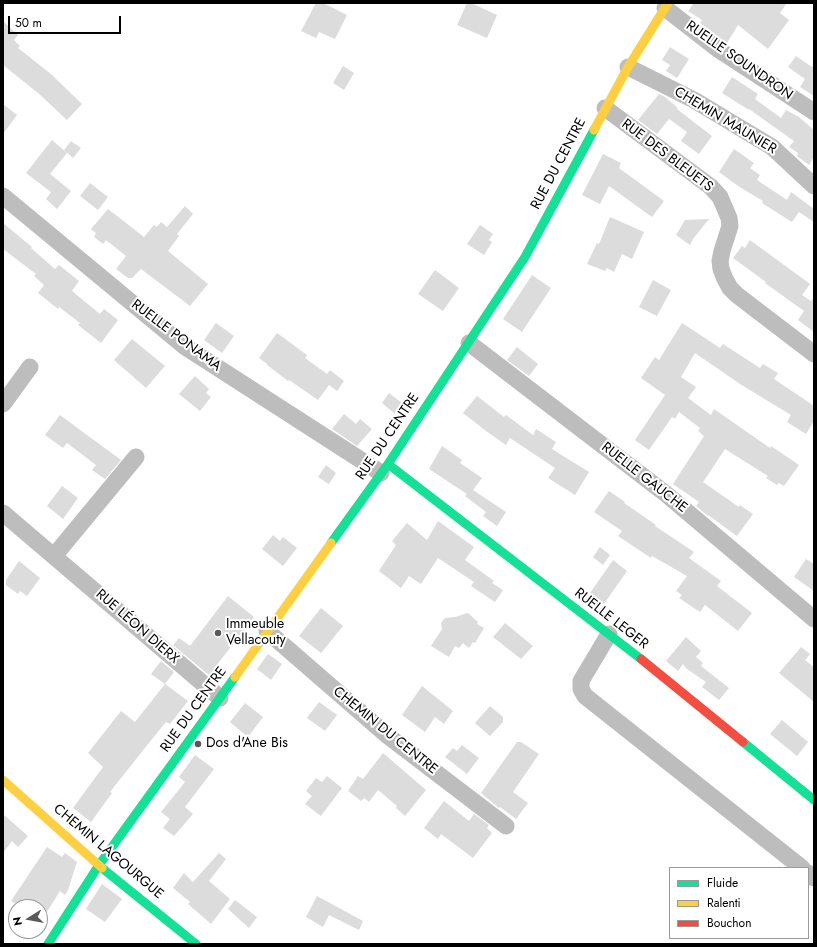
<!DOCTYPE html>
<meta charset="utf-8">
<style>
body{margin:0}
#map{position:relative;width:817px;height:947px;overflow:hidden;background:#fff;font-family:Jost,sans-serif}
canvas{display:block}
.frame{position:absolute;inset:0;border:4px solid #000;pointer-events:none}
.legend{position:absolute;left:669px;top:867px;width:140px;height:72px;box-sizing:border-box;background:#fff;border:1px solid #999;margin:0;padding:5px 7px;list-style:none;font-size:12px;color:#000}
.legend li{display:flex;align-items:center;gap:8px;height:20px}
.legend b{width:20px;border:1px solid #999}
.north{position:absolute;left:8px;top:899px;width:40px;height:40px;box-sizing:border-box;background:#fff;border:1px solid #999;border-radius:50%;rotate:259deg;font-size:11px;font-weight:700;line-height:16px;text-align:center;color:#000}
.north::after{content:'';display:block;margin:auto;width:14px;height:18px;background:#595959;clip-path:polygon(50% 0,100% 100%,50% 72%,0 100%)}
.scale{position:absolute;left:8px;top:16px;width:113px;height:18px;box-sizing:border-box;border:2px solid #000;border-top:0;padding-left:5px;font-size:12px;line-height:14px;white-space:nowrap;color:#000;-webkit-text-stroke:3px #fff;paint-order:stroke}
</style>
<div id="map">
<canvas width="817" height="947"></canvas>
<div class="frame"></div>
<ul class="legend">
<li><b style="height:5px;background:#16e098"></b>Fluide</li>
<li><b style="height:5px;background:#ffcf43"></b>Ralenti</li>
<li><b style="height:5px;background:#f24e42"></b>Bouchon</li>
</ul>
<div class="north">N</div>
<div class="scale">50 m</div>
</div>
<script>
const ctx = document.querySelector('canvas').getContext('2d');
ctx.lineJoin = 'round';
function fillPath(path, color) { ctx.fillStyle = color; ctx.fill(path, 'evenodd'); }
const poly = rows => new Path2D(rows.map(r => 'M' + r).join(''));
function trace(path, color, width, dash) { ctx.strokeStyle = color; ctx.lineWidth = width; ctx.lineCap = dash ? 'butt' : 'round'; ctx.setLineDash(dash || []); ctx.stroke(path); }
function drawText(font, color, halo, rows, align = 'center') {
  ctx.font = font + ' Jost,sans-serif'; ctx.lineWidth = 4; ctx.setLineDash([]); ctx.textBaseline = 'middle'; ctx.strokeStyle = halo; ctx.fillStyle = color; for (const [text, x, y, turn = 0] of rows) {
    ctx.save(); ctx.translate(x, y); ctx.rotate((+turn || 0) * Math.PI / 180); ctx.textAlign = isNaN(turn) ? turn : align; if (halo) ctx.strokeText(text, 0, 0); ctx.fillText(text, 0, 0); ctx.restore();
  }
}
const building = poly([
 [316,3,323,3,347,15,335,39,319,32,316,38,301,31],
 [467,3,471,3,497,15,487,38,457,25],
 [694,3,787,3,780,13,789,20,768,49,738,25,727,43,700,23,702,20,688,11],
 [3,21,18,35,14,40,20,46,18,48,51,74,82,104,67,120,38,93,3,65],
 [670,47,689,59,677,78,666,71,670,65,662,60],
 [796,56,812,67,814,64,814,96,800,87,805,79,788,67],
 [343,66,354,73,344,90,333,83],
 [732,77,758,94,755,99,781,118,786,110,799,117,814,130,814,157,809,165,797,156,798,153,789,147,794,141,749,109,749,110,722,93],
 [659,94,665,97,678,108,677,109,712,136,699,154,681,141,687,132,669,119,657,134,638,120],
 [3,104,17,115,3,134],
 [52,140,67,153,50,174,71,191,57,209,46,199,51,192,26,173],
 [71,141,81,148,73,158,64,150],
 [734,149,754,163,750,168,760,175,757,180,787,200,791,192,814,209,814,222,799,212,792,222,762,203,763,201,738,186,719,172],
 [603,154,621,163,619,168,664,201,652,217,609,186,600,204,582,195],
 [90,183,108,197,98,210,80,196],
 [185,206,193,214,177,234,179,236,168,251,208,284,190,306,141,269,132,278,128,278,116,269,126,256,106,240,103,244,94,237,96,233,91,229,108,209,144,237,154,225,157,227,161,222,167,227],
 [610,217,644,232,632,259,622,254,614,272,607,268,605,271,587,264,597,243,599,244],
 [709,219,693,239,690,245,676,235,685,220],
 [3,223,32,247,31,248,55,269,59,265,79,281,72,291,100,314,104,309,118,320,101,343,78,325,80,323,59,307,58,309,38,293,44,285,34,276,36,274,3,249],
 [480,225,493,234,489,240,492,242,484,255,467,244],
 [750,240,810,284,802,295,811,301,814,298,814,332,798,320,804,311,765,283,766,282,733,258,742,246,745,248],
 [435,270,459,288,443,311,418,294],
 [532,275,551,288,522,332,503,319],
 [653,280,671,290,657,316,639,307],
 [216,323,234,336,222,353,204,340],
 [682,323,720,348,723,344,760,368,763,364,778,373,774,379,814,406,814,421,806,434,787,422,791,415,740,384,695,353,681,377,696,387,688,398,711,415,714,409,770,448,771,446,799,465,784,486,779,483,777,485,766,478,768,476,725,449,703,482,739,507,740,505,753,514,737,536,708,515,708,516,696,506,699,502,673,484,704,436,698,431,700,428,679,412,675,419,672,417,649,450,635,440,665,395,641,378,655,357,659,360],
 [277,333,307,355,305,358,327,374,330,370,344,381,337,391,329,385,318,400,289,380,288,381,267,365,267,364,259,358],
 [132,339,165,366,146,388,114,360],
 [517,347,538,364,529,376,507,360],
 [195,376,209,389,206,393,211,397,200,411,179,394],
 [389,393,402,403,395,414,382,403],
 [477,396,504,417,506,415,533,435,536,429,556,442,552,449,589,472,575,495,548,478,555,468,510,438,506,445,486,431,463,413],
 [344,414,356,424,360,419,372,429,357,446,332,429],
 [60,415,121,460,105,479,92,470,96,465,67,443,63,448,45,435],
 [442,446,462,460,460,463,482,478,473,490,506,512,497,526,483,516,486,512,465,496,467,494,429,469],
 [326,465,336,473,329,484,318,477],
 [62,486,78,498,63,519,47,506],
 [609,491,625,502,624,503,656,525,655,526,694,552,689,558,721,581,717,586,752,613,738,631,705,605,700,612,679,598,682,595,676,591,687,576,652,556,651,558,618,536,622,531,594,512],
 [438,521,474,547,465,560,494,581,492,583,503,590,495,602,471,586,474,582,438,558,421,584,409,576,401,588,379,571,396,545,392,541,407,523,427,540],
 [273,535,280,541,283,537,297,548,283,566,262,549],
 [600,547,610,555,603,565,593,557],
 [806,559,814,564,814,591,794,577],
 [613,560,627,571,604,604,590,593],
 [19,561,40,578,27,596,20,591,18,594,6,585,6,580],
 [228,596,254,617,209,675,173,645,179,638,190,646],
 [321,608,343,626,321,653,299,636],
 [468,613,478,622,477,624,484,628,475,643,473,642,469,648,463,643,459,648,455,646,449,657,431,646,442,629,441,623,445,618,455,617],
 [505,623,533,646,521,659,493,637],
 [686,637,701,651,696,657,703,663,701,666,729,688,719,700,702,687,706,682,687,669,683,664,678,671,666,661],
 [801,647,810,654,805,660,814,667,814,702,779,673],
 [268,654,282,664,271,680,257,669],
 [161,661,174,672,165,684,151,674],
 [165,684,188,701,170,724,166,722,148,744,110,792,112,793,91,822,73,808,103,767,88,753,121,711,135,722],
 [422,686,453,711,444,724,435,717,425,732,402,715],
 [319,702,337,715,325,731,307,718],
 [245,703,263,717,248,737,230,722],
 [490,706,503,717,503,722,490,736,475,723],
 [782,720,808,742,797,756,770,734],
 [517,742,521,742,539,754,513,792,528,803,516,819,500,807,499,808,481,793],
 [462,745,479,758,467,774,445,757,453,748,457,751],
 [383,753,426,790,405,816,396,808,397,806,378,790,369,802,364,798,361,801,348,791,358,776,363,779],
 [195,755,214,769,185,807,193,814,174,836,163,828,170,819,161,812,185,782,179,777],
 [327,776,342,788,321,816,305,804,312,796,306,791,316,778,322,782],
 [444,801,469,821,474,814,489,825,487,828,492,833,473,858,441,834,438,839,424,828],
 [3,814,28,836,18,847,12,841,3,853],
 [47,847,62,857,65,853,77,862,68,890,65,895,60,891,40,923,40,907,22,907,11,901],
 [219,853,226,859,209,881,230,899,211,924,188,904,190,902,173,888,184,873,193,882],
 [102,884,122,899,105,922,86,909],
 [317,896,363,921,359,930,329,915,323,927,306,917],
 [235,900,257,917,249,928,228,909]
]);
const street = poly([
 [665,8,719,50,814,112],
 [628,67,694,100,772,147,814,186],
 [605,108,711,187,720,197,729,218,730,226,722,251,720,261,721,269,725,279,730,288,737,295,814,354],
 [3,196,184,346,381,473],
 [469,343,666,494,814,619],
 [3,404,30,367],
 [3,513,220,698],
 [54,556,136,457],
 [267,631,388,736,506,826],
 [609,634,581,681,581,689,585,696,802,868],
 [808,873,814,878]
]);
const fast = poly([
 [388,464,641,659],
 [331,543,388,464,525,257,594,130],
 [743,742,814,800],
 [102,868,196,944],
 [48,944,99,865,235,677]
]);
const slow = poly([
 [594,130,628,67,668,3],
 [235,677,331,543],
 [3,780,102,868]
]);
const jam = poly([
 [641,659,743,742]
]);
const markers = [
 [218,633,4,"#595959"],
 [198,744,4,"#595959"]
];
const streetNames = [
 ["RUELLE SOUNDRON",739,61,35],
 ["CHEMIN MAUNIER",725,121,31],
 ["RUE DES BLEUETS",667,156,37],
 ["RUE DU CENTRE",559,164,-62],
 ["RUELLE PONAMA",176,336,37],
 ["RUE DU CENTRE",388,437,-56],
 ["RUELLE GAUCHE",644,478,38],
 ["RUELLE LEGER",611,619,38],
 ["RUE LÉON DIERX",137,627,41],
 ["RUE DU CENTRE",194,710,-54],
 ["CHEMIN DU CENTRE",385,731,39],
 ["CHEMIN LAGOURGUE",108,852,40]
];
const poiNames = [
 ["Immeuble",226,625],
 ["Vellacouty",226,641],
 ["Dos d'Ane Bis",206,744]
];
fillPath(building, '#dcdcdc');
trace(street, '#bdbdbd', 17);
trace(fast, '#16e098', 9);
trace(slow, '#ffcf43', 9);
trace(jam, '#f24e42', 9);
for (const [x, y, r, color] of markers) { const dot = new Path2D(); dot.arc(x, y, r, 0, 2 * Math.PI); ctx.fillStyle = color; ctx.fill(dot); trace(dot, '#fff', 1.5); }
drawText('14px', '#000', '#fff', streetNames);
drawText('14px', '#000', '#fff', poiNames, 'left');
</script>
